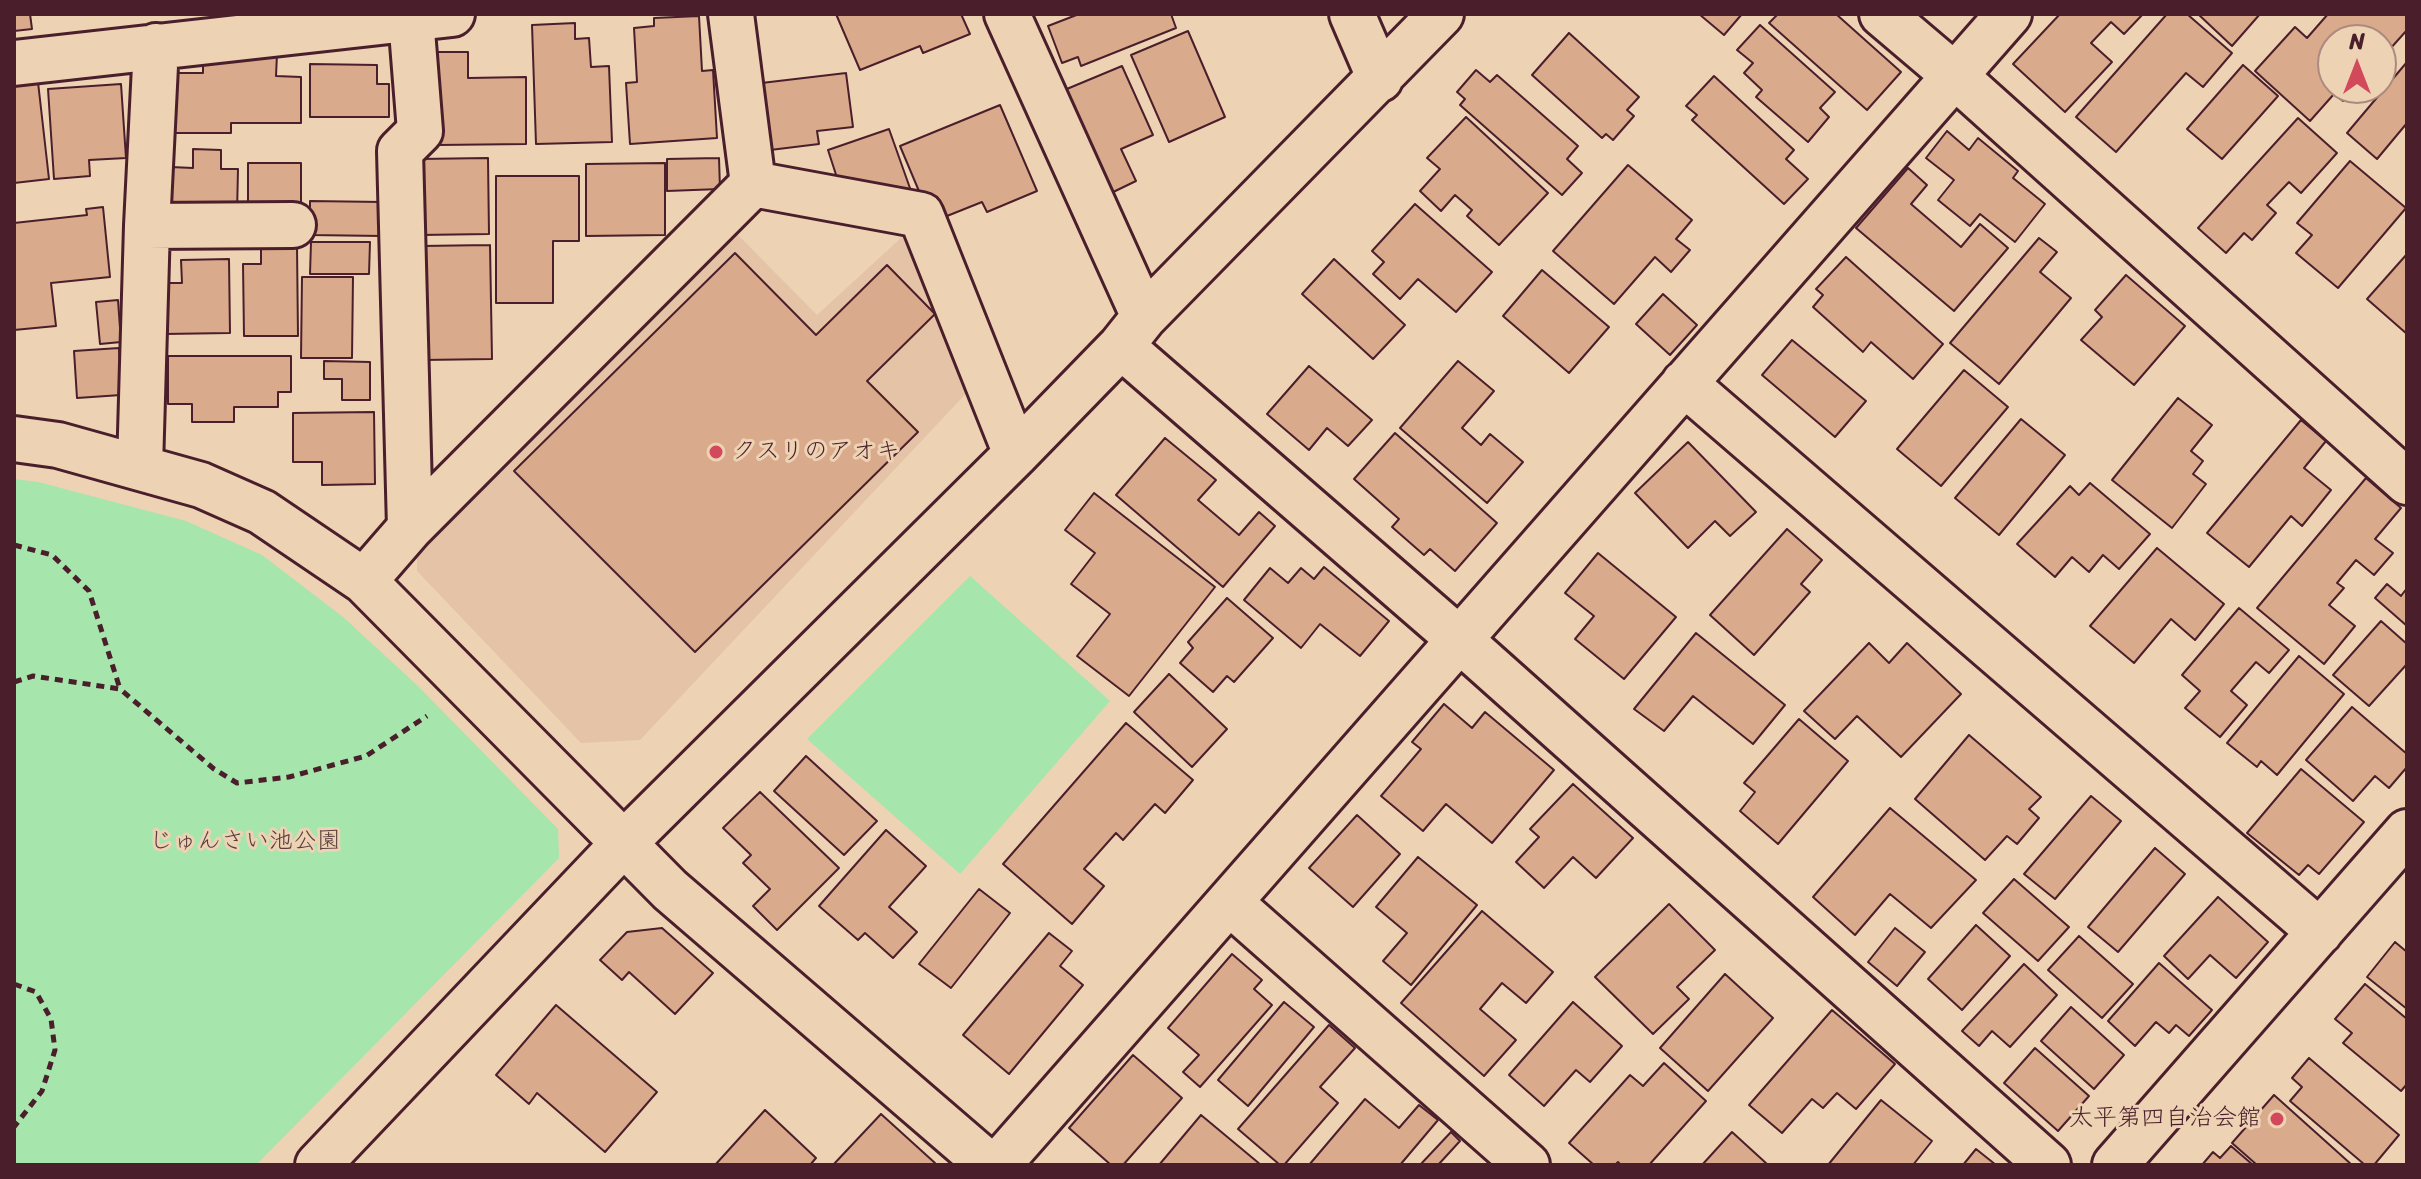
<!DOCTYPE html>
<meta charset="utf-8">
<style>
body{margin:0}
#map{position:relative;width:2421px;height:1179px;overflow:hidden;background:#edd2b4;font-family:Sriracha,sans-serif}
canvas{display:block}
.frame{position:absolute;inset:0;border:16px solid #4a1f2b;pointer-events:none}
.north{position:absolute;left:2317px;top:24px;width:80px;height:80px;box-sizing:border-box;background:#edd2b4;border:2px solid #ac8a7d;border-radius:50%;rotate:0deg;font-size:22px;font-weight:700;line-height:32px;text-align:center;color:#4a1f2b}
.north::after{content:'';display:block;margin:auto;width:28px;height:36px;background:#d1495b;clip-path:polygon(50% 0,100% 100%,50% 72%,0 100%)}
</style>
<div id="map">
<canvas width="2421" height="1179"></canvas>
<div class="frame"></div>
<div class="north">N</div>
</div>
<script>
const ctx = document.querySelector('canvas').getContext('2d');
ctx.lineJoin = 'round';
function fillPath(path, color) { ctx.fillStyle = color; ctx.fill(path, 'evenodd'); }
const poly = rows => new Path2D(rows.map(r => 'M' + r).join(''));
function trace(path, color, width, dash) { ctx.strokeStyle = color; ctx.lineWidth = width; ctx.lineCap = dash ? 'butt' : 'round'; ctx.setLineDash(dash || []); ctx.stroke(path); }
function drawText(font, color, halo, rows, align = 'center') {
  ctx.font = font + ' Sriracha,"Klee One",sans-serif'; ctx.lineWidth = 6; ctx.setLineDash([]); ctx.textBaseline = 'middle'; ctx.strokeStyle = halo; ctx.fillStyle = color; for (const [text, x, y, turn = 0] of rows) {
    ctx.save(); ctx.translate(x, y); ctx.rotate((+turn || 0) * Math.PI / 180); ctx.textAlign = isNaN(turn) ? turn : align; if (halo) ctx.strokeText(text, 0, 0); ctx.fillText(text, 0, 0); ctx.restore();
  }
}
const built = poly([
 [913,227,974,385,640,740,581,743,417,571,417,549,735,232,817,315]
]);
const green = poly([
 [14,479,38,482,186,521,262,555,343,617,418,686,558,829,559,858,256,1165,14,1165],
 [970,576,1110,701,960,874,807,739]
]);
const building = poly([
 [14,14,30,14,32,29,14,31,14,14],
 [836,14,961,14,970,34,923,53,920,46,860,70,836,14],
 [1079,14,1171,14,1176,28,1081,66,1078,57,1062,63,1048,26,1079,14],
 [1699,14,1742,14,1724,35,1699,14],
 [1778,14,1836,14,1901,72,1867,110,1769,23,1778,14],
 [2060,14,2143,14,2124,34,2111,22,2091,43,2112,62,2065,112,2013,64,2060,14],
 [2167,14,2187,14,2232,53,2203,87,2186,73,2116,152,2076,117,2167,14],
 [2198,14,2260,14,2232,46,2198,14],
 [2328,14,2404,14,2407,16,2407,30,2381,59,2381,40,2333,40,2333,88,2355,88,2343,101,2334,94,2310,121,2255,71,2295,27,2307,38,2328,14],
 [699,16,702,71,713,70,717,138,630,144,626,83,637,82,634,28,654,26,654,18,699,16],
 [575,23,575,39,589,38,591,67,609,66,612,142,536,144,532,25,575,23],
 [1760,25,1835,92,1820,108,1829,117,1808,142,1756,97,1762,90,1744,73,1753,63,1737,50,1760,25],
 [1188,31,1225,117,1169,142,1131,55,1188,31],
 [1569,33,1639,97,1627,110,1634,116,1613,140,1606,134,1602,138,1532,75,1569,33],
 [437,52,468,52,468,78,526,77,526,144,438,145,437,52],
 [203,54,277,54,276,76,301,77,301,123,231,123,231,133,168,133,168,73,203,73,203,54],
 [2407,62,2407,123,2377,159,2347,133,2407,62],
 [310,64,377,65,377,84,389,84,389,117,310,117,310,64],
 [2243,65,2278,96,2222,159,2187,129,2243,65],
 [1122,66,1153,135,1121,149,1136,181,1107,195,1062,91,1122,66],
 [1476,70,1490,82,1497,75,1578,146,1567,159,1582,173,1562,195,1460,105,1465,99,1457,92,1476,70],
 [846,73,853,127,817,131,819,144,762,151,753,84,846,73],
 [1714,76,1794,150,1786,159,1808,179,1784,204,1692,120,1697,115,1686,106,1714,76],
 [38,82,49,179,14,183,14,85,38,82],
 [121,84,126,158,89,160,90,176,54,179,48,89,121,84],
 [1000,105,1037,191,987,212,982,202,932,222,900,146,1000,105],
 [1466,117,1548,193,1499,245,1467,216,1472,210,1455,195,1441,211,1420,191,1440,169,1427,158,1466,117],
 [2298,118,2337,153,2301,193,2289,182,2267,205,2276,213,2252,240,2244,233,2226,253,2198,228,2298,118],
 [889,129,911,191,840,187,828,150,889,129],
 [1947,131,1969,150,1978,138,2018,171,2013,178,2045,204,2015,242,1980,214,1970,226,1938,200,1954,180,1926,158,1947,131],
 [193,149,221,150,221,169,238,169,237,214,170,213,171,167,193,168,193,149],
 [488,158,489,234,420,235,419,159,488,158],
 [719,158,720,189,667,191,667,159,719,158],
 [2350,161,2406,208,2338,288,2296,253,2312,235,2297,223,2350,161],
 [248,163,301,163,301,214,248,214,248,163],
 [665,163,665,235,586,236,586,164,665,163],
 [1628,165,1692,220,1676,239,1690,250,1671,272,1655,257,1614,304,1553,251,1628,165],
 [1908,168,1927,185,1911,204,1961,247,1980,224,2008,248,1954,311,1856,228,1908,168],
 [496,176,579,176,579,241,553,241,553,303,496,303,496,176],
 [310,201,382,202,382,236,310,235,310,201],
 [1415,204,1492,272,1456,312,1418,279,1400,299,1373,274,1384,262,1372,251,1415,204],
 [103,207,110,277,51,283,56,326,14,330,14,223,87,215,86,209,103,207],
 [2039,238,2057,252,2040,272,2071,298,1999,384,1950,343,2039,238],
 [311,242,370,242,369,274,310,274,311,242],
 [490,245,492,359,423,360,421,246,490,245],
 [261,247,297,247,298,336,244,336,243,264,261,264,261,247],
 [735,253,816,335,887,265,935,314,867,381,918,432,695,652,514,471,735,253],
 [2407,254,2407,334,2367,299,2407,254],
 [1846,257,1943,344,1913,379,1871,342,1863,352,1813,307,1823,295,1816,289,1846,257],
 [229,259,230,333,164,334,163,283,182,283,181,260,229,259],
 [1334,259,1405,325,1373,359,1302,294,1334,259],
 [1542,270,1609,327,1569,373,1503,316,1542,270],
 [2126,275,2185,326,2134,385,2081,340,2102,317,2095,310,2126,275],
 [302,277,353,277,352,358,301,358,302,277],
 [1663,294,1697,325,1670,355,1636,324,1663,294],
 [118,300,121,342,100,344,96,302,118,300],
 [1792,340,1866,401,1835,437,1762,375,1792,340],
 [119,348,121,395,77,398,74,351,119,348],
 [168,356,291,356,291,392,278,392,278,407,234,407,234,422,192,422,192,404,168,404,168,356],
 [324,361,370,362,370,400,342,400,342,379,324,379,324,361],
 [1458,361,1494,391,1462,428,1481,445,1490,434,1523,462,1487,503,1400,428,1458,361],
 [1309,366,1372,420,1348,446,1327,428,1309,450,1267,414,1309,366],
 [1964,370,2008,407,1941,486,1897,449,1964,370],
 [2178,398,2212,425,2191,451,2203,461,2193,474,2206,484,2172,528,2112,480,2178,398],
 [374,412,375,484,322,485,322,462,293,462,293,413,374,412],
 [2021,419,2065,455,1999,535,1955,498,2021,419],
 [2301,420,2326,441,2304,468,2331,490,2302,526,2291,516,2249,567,2207,533,2301,420],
 [1395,433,1497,523,1455,571,1430,549,1424,555,1392,527,1399,519,1354,479,1395,433],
 [1165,438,1216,480,1198,500,1239,535,1259,512,1275,526,1223,587,1116,495,1165,438],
 [1688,442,1756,512,1730,536,1715,521,1688,548,1635,493,1688,442],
 [2366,478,2401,508,2375,539,2393,553,2374,575,2356,560,2337,583,2344,588,2329,605,2355,626,2324,664,2257,608,2366,478],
 [2090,483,2150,534,2119,569,2103,555,2089,572,2072,557,2055,577,2017,544,2070,486,2079,495,2090,483],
 [1094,493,1215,587,1129,696,1077,656,1110,614,1071,584,1095,553,1065,530,1094,493],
 [1787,529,1822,560,1801,584,1810,592,1754,655,1710,615,1787,529],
 [2157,548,2224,604,2195,640,2171,619,2134,663,2090,626,2157,548],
 [1598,553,1676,617,1624,679,1575,639,1594,616,1565,593,1598,553],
 [1324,567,1389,621,1360,656,1320,624,1301,648,1244,600,1270,568,1288,583,1301,568,1314,579,1324,567],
 [2387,584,2401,596,2407,588,2407,626,2375,598,2387,584],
 [1227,598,1273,638,1234,682,1227,676,1213,692,1180,663,1193,648,1188,642,1227,598],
 [2239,608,2289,650,2269,673,2256,662,2231,691,2247,705,2220,737,2185,708,2200,691,2182,675,2239,608],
 [2381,621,2407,644,2407,664,2369,706,2333,675,2381,621],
 [1696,633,1785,705,1753,744,1693,696,1664,731,1634,709,1696,633],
 [1869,643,1889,663,1907,643,1961,694,1901,757,1857,716,1835,739,1804,711,1869,643],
 [2299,656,2344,694,2277,775,2261,761,2257,767,2227,743,2299,656],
 [1169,674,1227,729,1192,767,1134,712,1169,674],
 [1444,704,1472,728,1485,712,1554,770,1492,843,1446,804,1423,831,1381,796,1421,749,1412,742,1444,704],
 [2352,707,2407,754,2407,767,2389,788,2375,776,2353,801,2306,760,2352,707],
 [1799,719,1848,761,1778,844,1740,811,1755,792,1744,783,1799,719],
 [1126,723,1193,780,1165,813,1155,804,1123,840,1116,833,1084,869,1104,886,1072,924,1003,864,1126,723],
 [1969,735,2041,797,2029,809,2039,818,2017,844,2007,836,1985,860,1915,799,1969,735],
 [806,756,877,821,844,855,774,791,806,756],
 [2301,769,2364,822,2319,874,2308,865,2299,875,2247,833,2301,769],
 [1573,784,1633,838,1596,878,1573,857,1544,888,1516,862,1539,837,1530,829,1573,784],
 [760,792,839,868,777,930,753,906,770,889,743,863,751,855,723,828,760,792],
 [2091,796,2121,821,2055,899,2024,874,2091,796],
 [1890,808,1976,880,1931,928,1890,894,1855,935,1813,897,1890,808],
 [1357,815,1400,854,1353,907,1309,868,1357,815],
 [886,830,926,866,889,907,917,932,893,958,865,933,858,940,819,906,886,830],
 [2155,848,2185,874,2118,952,2088,927,2155,848],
 [1418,857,1477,905,1411,985,1383,961,1407,933,1376,907,1418,857],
 [2014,879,2069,927,2038,961,1983,913,2014,879],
 [979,889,1010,913,951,988,919,964,979,889],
 [2218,897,2268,942,2236,978,2210,955,2188,979,2164,956,2218,897],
 [1669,904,1715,950,1677,987,1689,999,1653,1034,1595,977,1669,904],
 [1482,911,1553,972,1526,1003,1502,983,1480,1009,1516,1040,1484,1076,1401,1003,1482,911],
 [1976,925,2010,956,1962,1010,1928,979,1976,925],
 [662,928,713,973,675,1014,629,972,622,980,600,960,627,932,662,928],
 [1895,928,1925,952,1897,986,1868,962,1895,928],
 [1049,933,1072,951,1060,966,1083,985,1009,1074,963,1035,1049,933],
 [2079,936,2133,984,2102,1018,2048,970,2079,936],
 [2395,942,2407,952,2407,1009,2367,977,2395,942],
 [1232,954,1262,980,1254,989,1272,1005,1200,1087,1183,1072,1199,1055,1168,1028,1232,954],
 [2159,963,2212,1010,2189,1036,2176,1025,2169,1033,2156,1022,2135,1046,2108,1021,2159,963],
 [2024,964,2057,995,2010,1047,1992,1031,1979,1046,1962,1031,2024,964],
 [1725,974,1773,1018,1708,1091,1660,1048,1725,974],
 [2365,984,2407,1019,2407,1084,2401,1091,2343,1043,2352,1033,2335,1019,2365,984],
 [1284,1002,1314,1027,1248,1106,1218,1080,1284,1002],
 [1573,1002,1622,1046,1590,1082,1576,1070,1544,1106,1509,1075,1573,1002],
 [556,1005,657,1092,605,1152,537,1093,529,1104,496,1075,556,1005],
 [2071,1007,2124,1055,2094,1089,2041,1041,2071,1007],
 [1832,1010,1895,1064,1856,1109,1837,1093,1823,1108,1812,1099,1782,1133,1749,1105,1832,1010],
 [1329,1025,1355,1048,1320,1087,1338,1103,1284,1165,1280,1165,1238,1129,1329,1025],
 [2035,1048,2089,1096,2058,1131,2004,1083,2035,1048],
 [1133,1055,1182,1098,1123,1165,1111,1165,1069,1128,1133,1055],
 [2309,1058,2399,1135,2374,1165,2365,1165,2290,1101,2302,1087,2292,1078,2309,1058],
 [1664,1063,1706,1101,1649,1165,1621,1165,1618,1162,1615,1165,1594,1165,1569,1143,1630,1075,1643,1086,1664,1063],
 [2274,1095,2352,1165,2257,1165,2232,1143,2274,1095],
 [1365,1099,1399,1128,1419,1105,1438,1120,1400,1165,1309,1165,1365,1099],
 [1881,1100,1932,1141,1913,1165,1828,1165,1881,1100],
 [765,1110,816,1158,810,1165,715,1165,765,1110],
 [881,1114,935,1163,934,1165,833,1165,881,1114],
 [1201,1115,1261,1165,1159,1165,1201,1115],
 [1451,1132,1460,1141,1438,1165,1420,1165,1451,1132],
 [1732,1132,1767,1164,1766,1165,1702,1165,1732,1132],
 [2231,1146,2253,1165,2202,1165,2213,1152,2220,1158,2231,1146],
 [1976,1149,1996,1165,1963,1165,1976,1149]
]);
const path = poly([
 [14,545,52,555,89,591,120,689],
 [14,682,33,676,120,689,214,769,237,783,289,777,366,756,427,716],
 [14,984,36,992,51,1019,55,1050,42,1091,14,1127]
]);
const minor = poly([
 [1007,14,1144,317],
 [1352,14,1380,79],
 [1882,14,1955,76,2407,482],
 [14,63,452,14],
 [753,184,921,215,1016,454],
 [147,226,293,225],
 [1121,346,1461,641,2048,1165],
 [1684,383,2320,932],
 [14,439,58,445,201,485,262,512,364,581,670,890,989,1165],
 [140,467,147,226,156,46],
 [410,528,400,151,420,131,411,18],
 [364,581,410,528,753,184,731,14],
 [1229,902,1527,1165],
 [318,1165,623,844,1016,454,1121,346,1144,317,1441,14],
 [998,1165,2009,14],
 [2115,1165,2407,832]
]);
const markers = [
 [716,452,8,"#d1495b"],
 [2277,1119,8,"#d1495b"]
];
const poiNames = [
 ["クスリのアオキ",732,452],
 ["太平第四自治会館",2261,1119,"right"]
];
const parkNames = [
 ["じゅんさい池公園",245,842]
];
fillPath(built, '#e4c3a6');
fillPath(green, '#a6e5ac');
fillPath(building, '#d9aa8b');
trace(building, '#4a1f2b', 2);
trace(minor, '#4a1f2b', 50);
trace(path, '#4a1f2b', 5, [8, 6]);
trace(minor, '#edd2b4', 44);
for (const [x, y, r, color] of markers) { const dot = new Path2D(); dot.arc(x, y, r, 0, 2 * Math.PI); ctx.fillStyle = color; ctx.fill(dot); trace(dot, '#edd2b4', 3); }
drawText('24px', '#4a1f2b', '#edd2b4', poiNames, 'left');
drawText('24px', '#583d3e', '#edd2b4', parkNames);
</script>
